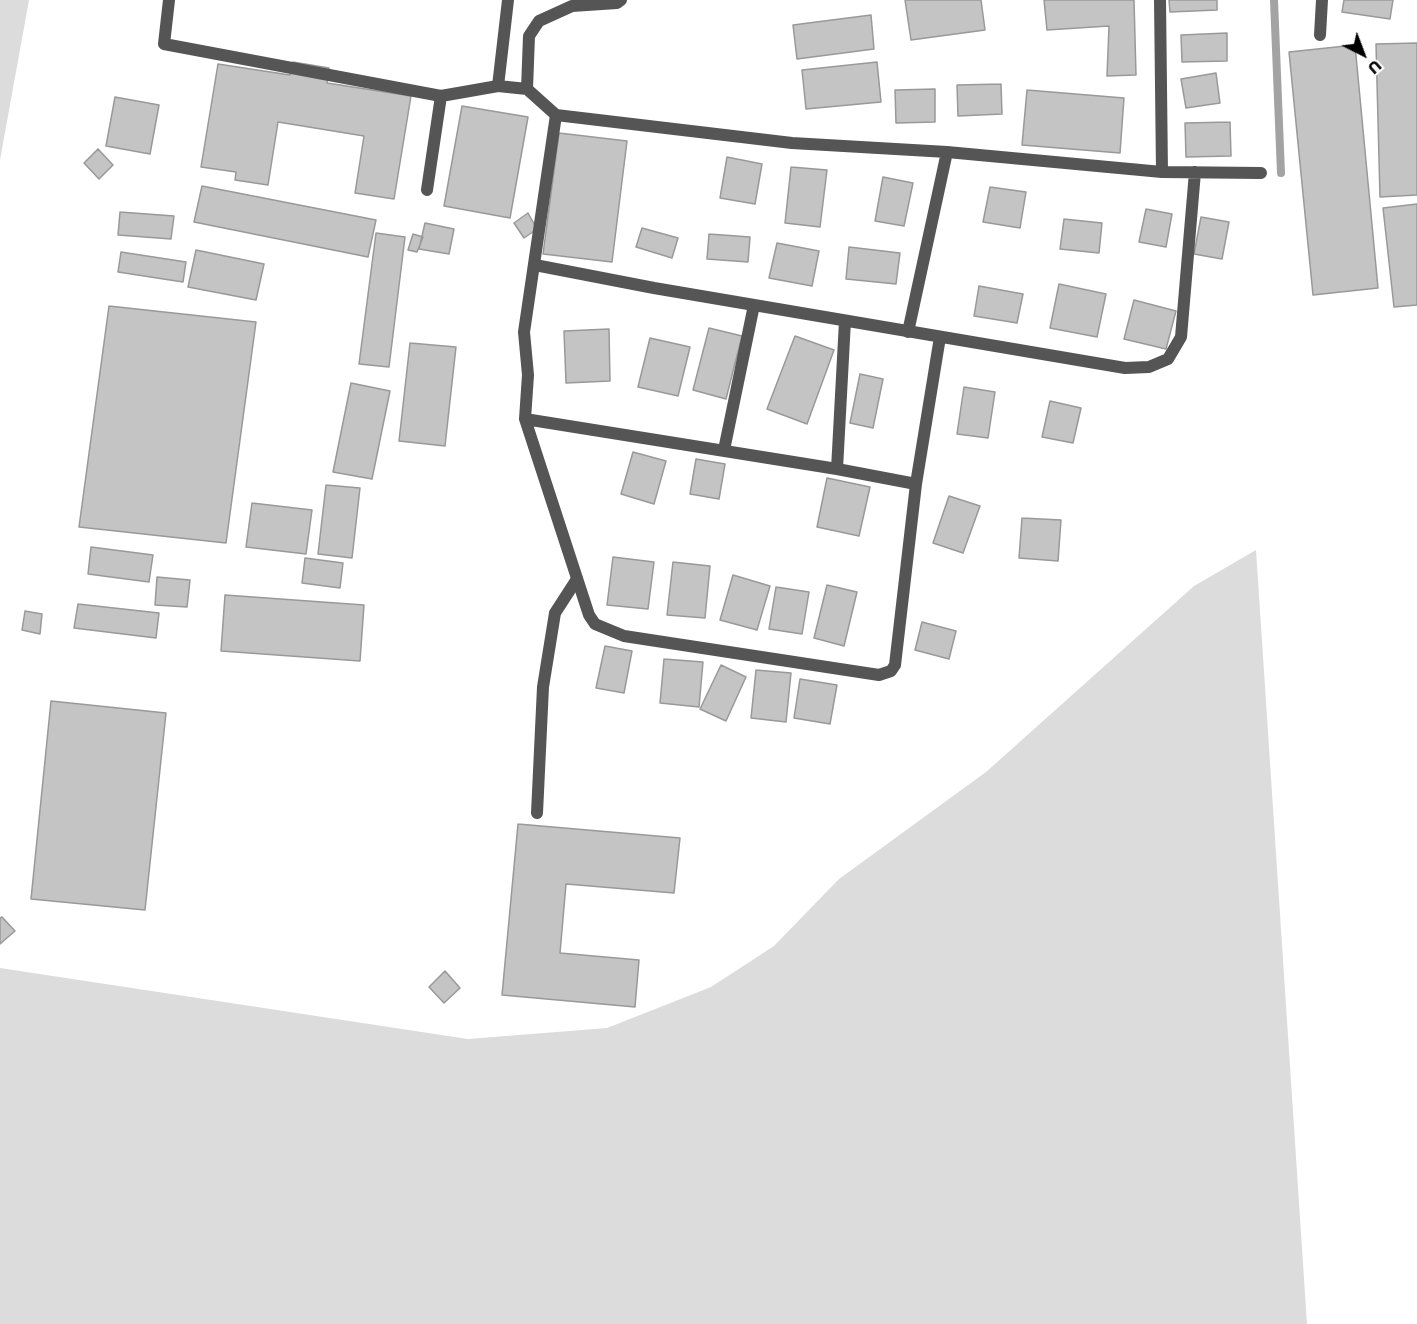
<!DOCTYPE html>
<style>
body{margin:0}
#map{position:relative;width:1417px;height:1324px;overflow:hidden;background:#fff;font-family:Commissioner,sans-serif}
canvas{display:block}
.north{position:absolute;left:1333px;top:24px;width:60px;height:60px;-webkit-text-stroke:4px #fff;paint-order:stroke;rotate:138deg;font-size:16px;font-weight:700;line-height:24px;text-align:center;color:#000}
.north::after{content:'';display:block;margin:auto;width:21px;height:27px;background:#000;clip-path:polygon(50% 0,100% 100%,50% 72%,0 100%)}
</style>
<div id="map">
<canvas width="1417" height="1324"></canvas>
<div class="north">U</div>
</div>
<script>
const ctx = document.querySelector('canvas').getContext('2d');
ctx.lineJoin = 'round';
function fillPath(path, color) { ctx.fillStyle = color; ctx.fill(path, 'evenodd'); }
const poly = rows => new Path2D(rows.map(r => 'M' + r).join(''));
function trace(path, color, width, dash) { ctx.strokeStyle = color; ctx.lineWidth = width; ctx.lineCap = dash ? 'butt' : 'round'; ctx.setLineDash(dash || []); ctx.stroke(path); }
const green = poly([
 [0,0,29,0,0,160],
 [1256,550,1307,1324,0,1324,0,968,468,1039,607,1028,711,987,774,946,839,879,986,772,1194,586]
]);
const stream = poly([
 [1274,0,1281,173]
]);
const building = poly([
 [905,0,981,0,985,30,911,40,905,0],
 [1044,0,1134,0,1136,75,1107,76,1109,26,1047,30,1044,0],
 [1169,0,1217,0,1217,10,1170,12,1169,0],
 [1344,0,1393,0,1390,19,1342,12,1344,0],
 [871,15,874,49,797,59,793,25,871,15],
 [1227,33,1227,61,1182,62,1181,35,1227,33],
 [1417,43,1417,195,1380,197,1376,44,1417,43],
 [1355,45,1378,288,1313,295,1289,52,1355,45],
 [293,62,329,68,327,83,411,96,394,199,355,193,364,136,278,122,268,185,235,180,236,172,201,167,218,64,290,75,293,62],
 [877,62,881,102,806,109,802,70,877,62],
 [1216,73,1220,103,1186,108,1181,79,1216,73],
 [1001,84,1002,114,958,116,957,85,1001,84],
 [935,89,935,122,896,123,895,90,935,89],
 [1027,90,1124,98,1120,153,1022,145,1027,90],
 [115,97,159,105,150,154,106,146,115,97],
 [462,106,528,117,510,218,444,206,462,106],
 [1230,122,1231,156,1186,157,1185,123,1230,122],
 [559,133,627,141,612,262,543,254,559,133],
 [98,149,113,165,99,179,84,163,98,149],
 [727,157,762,164,755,204,720,198,727,157],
 [791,167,827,170,820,227,785,223,791,167],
 [883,177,913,183,904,226,875,221,883,177],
 [202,186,376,220,368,257,194,222,202,186],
 [990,187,1026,192,1020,228,983,222,990,187],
 [1417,204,1417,305,1394,307,1383,208,1417,204],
 [1146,209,1172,214,1166,247,1139,242,1146,209],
 [120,212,174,216,171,239,118,235,120,212],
 [528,213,537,229,524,238,514,223,528,213],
 [1201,217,1229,222,1222,259,1194,254,1201,217],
 [1064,219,1102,223,1099,253,1060,249,1064,219],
 [425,223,454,229,449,254,419,249,425,223],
 [642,228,678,238,672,258,636,247,642,228],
 [376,233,405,237,389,367,359,364,376,233],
 [413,234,423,237,417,252,408,250,413,234],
 [709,234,750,237,748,262,707,259,709,234],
 [777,243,819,251,812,286,769,278,777,243],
 [849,247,900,253,896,284,846,279,849,247],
 [196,250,264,264,256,300,188,287,196,250],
 [121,252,186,262,183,282,118,272,121,252],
 [1059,284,1106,294,1097,337,1050,328,1059,284],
 [979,286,1023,294,1017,323,974,316,979,286],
 [1134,300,1176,311,1166,349,1124,339,1134,300],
 [109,306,256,322,226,543,79,527,109,306],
 [709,328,742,336,726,399,693,390,709,328],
 [609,329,610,381,566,383,564,331,609,329],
 [795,336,834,350,807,424,767,409,795,336],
 [650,338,690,347,678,396,638,387,650,338],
 [410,343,456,347,445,446,399,441,410,343],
 [860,374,883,379,873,428,850,423,860,374],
 [351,383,390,391,372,479,333,472,351,383],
 [964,387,995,392,988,438,957,434,964,387],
 [1050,401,1081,408,1073,443,1042,437,1050,401],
 [633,452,666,461,654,504,621,494,633,452],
 [696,459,725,464,719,499,690,494,696,459],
 [827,478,870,487,859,536,817,527,827,478],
 [326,485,360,488,352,558,318,554,326,485],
 [949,496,980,506,963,553,933,543,949,496],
 [252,503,312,510,306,554,246,547,252,503],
 [1022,518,1061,520,1058,561,1019,558,1022,518],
 [91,547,153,555,149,582,88,574,91,547],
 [613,557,654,562,648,609,607,605,613,557],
 [305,558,343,563,340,588,302,583,305,558],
 [673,562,710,566,705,618,667,615,673,562],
 [733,575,770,586,757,630,720,620,733,575],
 [157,577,190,580,187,607,155,605,157,577],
 [827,585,857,592,844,646,814,638,827,585],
 [776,587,809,592,802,634,769,629,776,587],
 [225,595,364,605,360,661,221,651,225,595],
 [78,604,159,613,156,638,74,628,78,604],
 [25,611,42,614,40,634,22,630,25,611],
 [922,622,956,631,949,659,915,650,922,622],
 [605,646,632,651,624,693,596,688,605,646],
 [664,659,703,662,699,707,660,703,664,659],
 [721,665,746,677,726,721,700,709,721,665],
 [756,670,791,673,786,722,751,718,756,670],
 [800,679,837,685,830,724,794,718,800,679],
 [51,701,166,713,145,910,31,899,51,701],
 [518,824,680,838,674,893,566,884,560,953,639,960,635,1007,502,995,518,824],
 [2,917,15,931,0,944,0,918,2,917],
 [445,971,460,988,444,1003,429,987,445,971]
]);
const lane = poly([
 [169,0,164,44,441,96,498,86],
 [1320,35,1322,0],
 [427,190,441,96],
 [537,813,543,687,555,613,577,579]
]);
const street = poly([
 [508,0,498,86,527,89,556,115,524,332,528,375,525,419,589,615,595,624,624,636,879,675,891,671,895,665,916,484,940,337],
 [1160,0,1162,172],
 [527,89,529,36,539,21,572,6,617,3,621,0],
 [556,115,792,143,947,152,1162,172,1261,173],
 [535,265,654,288,1125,368,1149,367,1168,359,1181,337,1195,172],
 [908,332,947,152],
 [525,419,837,469,916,484],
 [724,450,754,305],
 [837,469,845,321]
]);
fillPath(green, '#dcdcdc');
trace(stream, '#a3a3a3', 8);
fillPath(building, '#c4c4c4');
trace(building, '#999', 1.5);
trace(lane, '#555', 12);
trace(street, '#555', 12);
</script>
